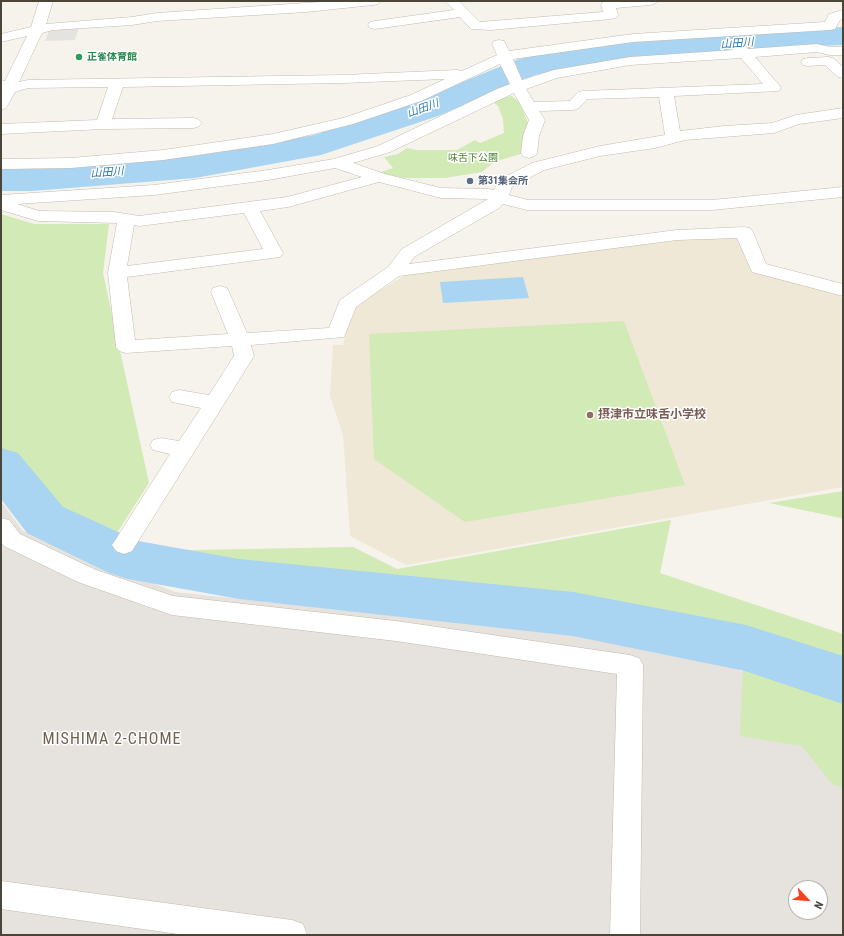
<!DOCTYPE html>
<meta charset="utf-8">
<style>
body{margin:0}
#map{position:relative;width:844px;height:936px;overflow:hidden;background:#f6f3ec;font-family:"Roboto Condensed",sans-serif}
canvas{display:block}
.frame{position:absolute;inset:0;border:2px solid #4b4439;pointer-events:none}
.north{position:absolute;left:788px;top:880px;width:40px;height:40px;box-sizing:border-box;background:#fff;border:1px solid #b7b4b0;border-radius:50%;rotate:116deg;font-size:11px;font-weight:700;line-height:16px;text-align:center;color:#4b4439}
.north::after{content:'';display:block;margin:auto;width:14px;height:18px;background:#fc3f1d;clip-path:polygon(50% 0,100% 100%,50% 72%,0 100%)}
</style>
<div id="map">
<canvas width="844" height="936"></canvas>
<div class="frame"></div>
<div class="north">N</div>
</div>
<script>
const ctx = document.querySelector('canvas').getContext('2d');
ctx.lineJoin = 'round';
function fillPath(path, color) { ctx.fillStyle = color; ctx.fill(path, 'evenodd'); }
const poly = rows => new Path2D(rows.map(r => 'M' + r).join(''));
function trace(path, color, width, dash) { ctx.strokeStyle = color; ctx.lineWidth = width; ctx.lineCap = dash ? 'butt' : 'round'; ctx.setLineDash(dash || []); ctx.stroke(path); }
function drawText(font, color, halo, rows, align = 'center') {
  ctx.font = font + ' "Roboto Condensed","Noto Sans JP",sans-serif'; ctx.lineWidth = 3; ctx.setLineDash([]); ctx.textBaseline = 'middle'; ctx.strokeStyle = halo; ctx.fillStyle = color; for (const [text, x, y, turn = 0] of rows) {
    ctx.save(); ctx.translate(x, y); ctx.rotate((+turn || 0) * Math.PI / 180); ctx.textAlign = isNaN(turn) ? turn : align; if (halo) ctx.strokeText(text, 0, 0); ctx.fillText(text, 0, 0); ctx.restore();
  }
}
const industrial = poly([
 [1,501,23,531,175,592,595,637,725,665,843,708,843,935,1,935],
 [796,888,820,888,820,912,796,912]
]);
const education = poly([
 [737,237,751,270,839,295,843,300,843,487,406,565,350,536,343,435,330,396,333,345,343,345,351,308,412,271,680,240]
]);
const green = poly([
 [512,96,520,103,529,126,527,152,494,162,482,172,445,178,405,178,378,173,393,168,384,157,398,154,407,148,416,150,457,150,475,140,480,143,504,133,503,119,498,106,492,101,498,98],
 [1,214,34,224,109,224,103,273,149,483,113,539,53,508,1,451],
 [624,321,685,485,465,522,374,459,369,334],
 [843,491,843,521,841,518,769,503],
 [671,520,660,573,843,634,843,673,742,640,574,608,240,572,141,551,353,547,397,569],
 [743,663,843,694,843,787,833,785,802,746,740,736]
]);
const parking = poly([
 [79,27,75,40,45,41,50,28]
]);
const water = poly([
 [523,277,529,298,443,303,440,282]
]);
const river = poly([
 [843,27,843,45,790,47,604,62,535,75,438,116,321,155,195,178,32,191,1,191,1,169,32,169,195,156,314,135,414,102,516,60,527,57,604,44,790,29,843,27],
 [1,448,18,453,63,507,138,541,239,559,573,592,746,625,843,656,843,704,745,671,573,636,239,599,128,579,109,573,27,533,1,499,1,448]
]);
const minor = poly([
 [39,1,53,1,46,24,132,17,157,13,335,1,380,1,378,4,373,5,306,12,157,21,132,25,53,30,42,33,19,82,28,80,343,75,457,70,462,71,497,55,492,44,494,41,499,40,504,41,509,51,633,34,825,22,829,14,843,10,843,18,840,20,835,29,830,30,633,42,513,59,522,80,554,70,630,57,734,50,730,44,732,41,737,40,742,41,748,49,817,44,830,47,843,47,843,55,830,55,817,52,755,57,779,85,781,88,779,91,674,96,680,131,724,126,772,123,796,115,843,108,843,118,799,124,774,133,685,140,655,148,600,156,544,170,512,187,509,195,528,200,712,200,843,187,843,197,712,210,527,210,503,204,499,208,414,257,409,264,677,230,744,227,750,228,753,232,766,264,843,284,843,296,752,272,737,238,677,240,399,276,356,307,344,337,251,345,254,356,132,551,124,554,116,551,112,545,116,539,170,454,153,450,150,445,153,440,161,438,179,441,201,408,172,402,169,397,172,392,179,390,209,395,234,356,232,346,126,353,119,351,116,347,108,273,117,223,38,221,1,210,1,195,154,185,268,170,334,159,378,146,497,89,510,84,500,64,421,101,353,124,273,144,163,160,71,168,1,169,1,159,71,158,163,150,273,134,343,118,411,95,445,79,343,83,123,87,112,119,194,118,199,120,202,123,199,126,194,128,103,129,1,134,1,124,97,120,108,87,28,88,15,92,6,108,1,110,1,80,5,81,27,36,1,42,1,34,31,27,39,1],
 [741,58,763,84,583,91,578,92,570,101,534,102,526,89,557,78,630,65,741,58],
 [514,93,529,120,523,136,521,153,523,156,529,158,535,156,537,153,539,136,545,120,539,111,574,110,579,108,587,99,659,97,665,135,600,146,532,163,499,180,494,190,488,189,441,188,385,174,353,163,390,152,514,93],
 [335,168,362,177,287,197,139,216,114,212,39,211,17,204,154,195,268,180,335,168],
 [379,182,441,198,488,199,402,249,388,267,340,300,329,328,247,333,229,292,227,288,220,286,213,288,211,292,228,334,135,340,127,277,280,257,283,253,260,211,288,207,379,182],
 [244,213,263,249,127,266,134,225,139,226,244,213],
 [445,1,459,1,480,22,603,12,601,5,603,2,608,1,657,1,655,4,650,5,616,8,618,15,616,18,611,19,491,30,471,29,460,17,375,29,370,28,368,25,370,22,375,21,454,10,445,1],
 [828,57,833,58,843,67,843,78,838,77,825,65,808,66,803,65,801,62,803,59,808,58,828,57],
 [1,518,9,520,20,534,96,570,173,596,396,621,630,655,639,658,643,665,640,935,610,935,617,674,396,641,172,615,78,582,4,546,1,543,1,518],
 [1,881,292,920,303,924,307,935,185,935,1,909,1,881]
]);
const markers = [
 [79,57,4,"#2e9e5b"],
 [470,181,4,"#5c6f8a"],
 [590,415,4,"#8d6e63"]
];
const farLeisurenames = [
 ["正雀体育館",87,57]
];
const farParknames = [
 ["味舌下公園",473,158]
];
const farServicenames = [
 ["第31集会所",478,181]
];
const farWaternames = [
 ["山田川",737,44,-4],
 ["山田川",423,109,-20],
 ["山田川",107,173,-4]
];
const educationNames = [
 ["摂津市立味舌小学校",598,415]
];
const nearNeighbourhoodnames = [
 ["MISHIMA 2-CHOME",112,740]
];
fillPath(industrial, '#e6e2dd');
fillPath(education, '#efe8d6');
fillPath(green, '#d2eab5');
fillPath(parking, '#e5e3e0');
fillPath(water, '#a9d4f2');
fillPath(river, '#a9d4f2');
trace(minor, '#c2bbae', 1);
fillPath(minor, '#fff');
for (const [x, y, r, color] of markers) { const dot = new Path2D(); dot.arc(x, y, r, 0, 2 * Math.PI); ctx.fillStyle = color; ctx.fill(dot); trace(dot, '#fff', 1.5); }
drawText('bold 10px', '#27864d', '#fff', farLeisurenames, 'left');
drawText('10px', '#4a7f2a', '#fff', farParknames);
drawText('bold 10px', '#4e5e75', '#fff', farServicenames, 'left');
drawText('italic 11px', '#2e7ab2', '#fff', farWaternames);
drawText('bold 12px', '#785e54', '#fff', educationNames, 'left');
ctx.letterSpacing = '1px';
drawText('16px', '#6e6250', '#fff', nearNeighbourhoodnames);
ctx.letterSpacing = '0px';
</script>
